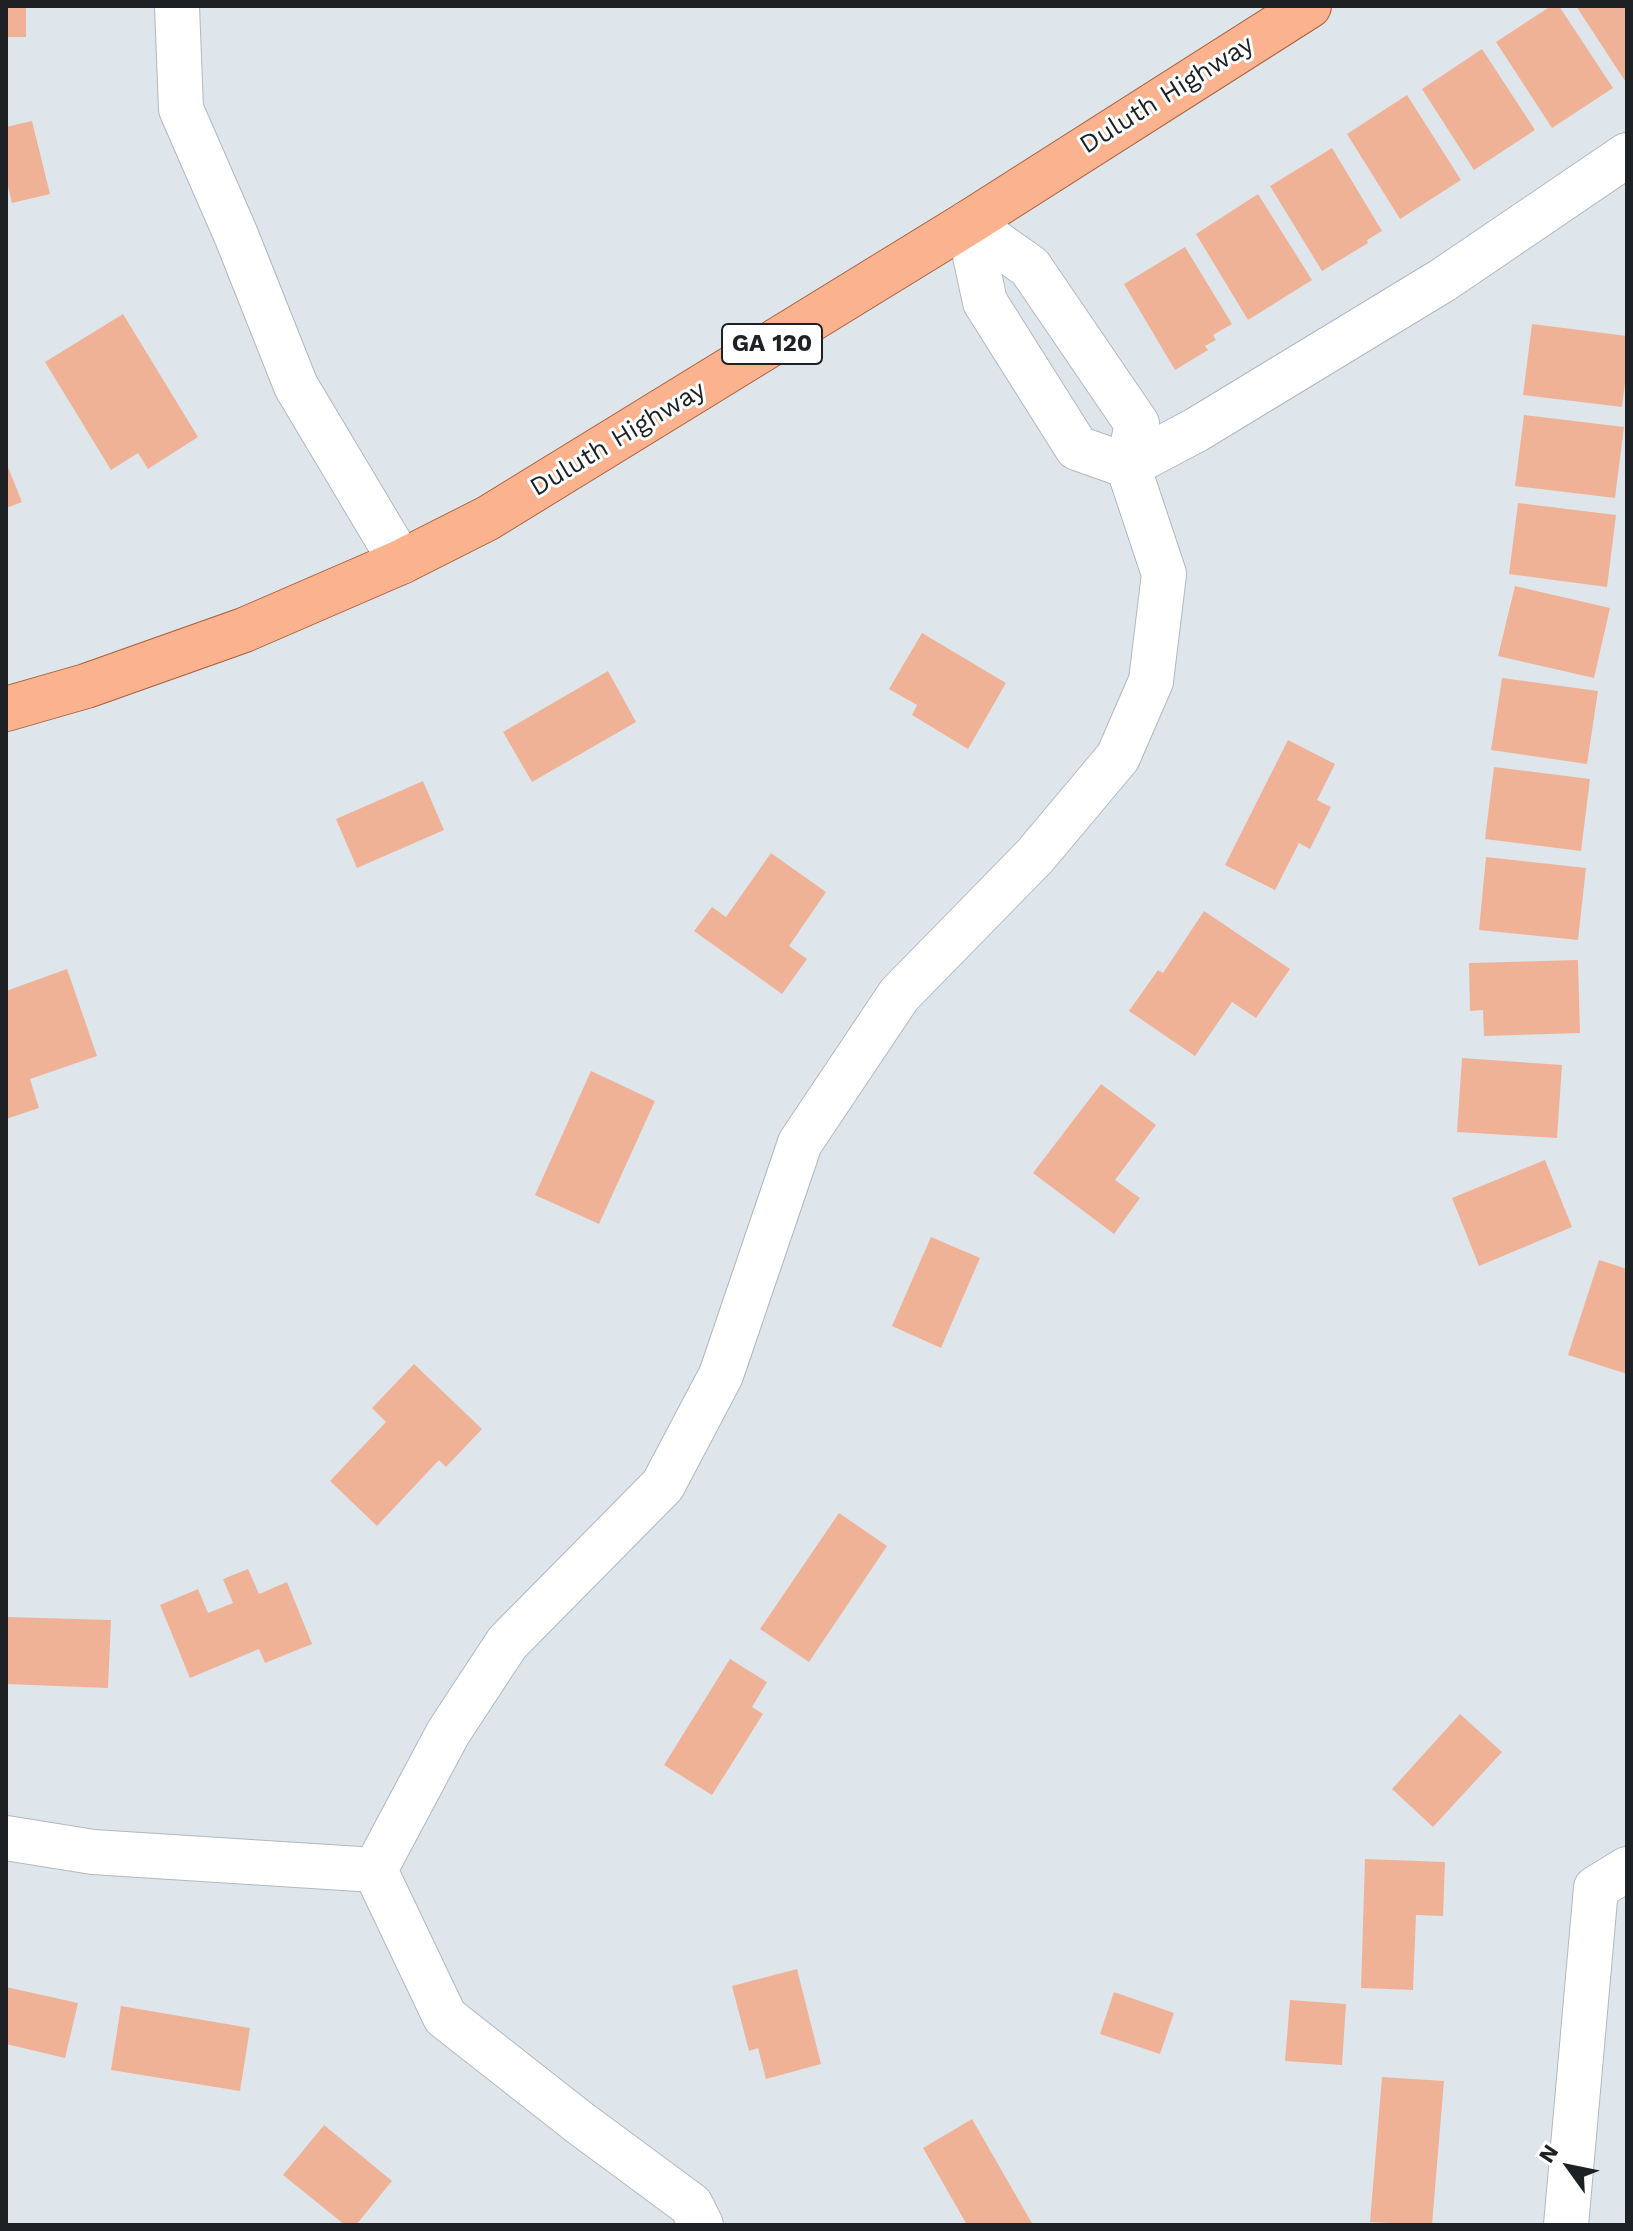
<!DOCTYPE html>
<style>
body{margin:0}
#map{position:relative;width:1633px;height:2231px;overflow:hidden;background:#dee6ec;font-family:"Work Sans",sans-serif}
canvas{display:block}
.frame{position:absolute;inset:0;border:8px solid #1e2123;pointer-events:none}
.north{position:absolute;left:1529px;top:2127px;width:80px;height:80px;-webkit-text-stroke:6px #fff;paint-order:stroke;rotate:303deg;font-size:22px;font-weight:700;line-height:32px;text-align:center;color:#1e2123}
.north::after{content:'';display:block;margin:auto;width:28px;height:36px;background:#1e2123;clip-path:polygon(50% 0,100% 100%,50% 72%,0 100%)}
</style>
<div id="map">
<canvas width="1633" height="2231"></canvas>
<div class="frame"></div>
<div class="north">N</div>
</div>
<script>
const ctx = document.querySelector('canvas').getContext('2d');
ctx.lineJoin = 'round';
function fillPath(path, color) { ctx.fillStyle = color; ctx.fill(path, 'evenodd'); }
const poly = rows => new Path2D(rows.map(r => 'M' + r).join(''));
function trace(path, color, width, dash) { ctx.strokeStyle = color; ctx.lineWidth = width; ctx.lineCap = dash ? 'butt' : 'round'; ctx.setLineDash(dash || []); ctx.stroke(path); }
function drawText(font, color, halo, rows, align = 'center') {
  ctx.font = font + ' "Work Sans",sans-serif'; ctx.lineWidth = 6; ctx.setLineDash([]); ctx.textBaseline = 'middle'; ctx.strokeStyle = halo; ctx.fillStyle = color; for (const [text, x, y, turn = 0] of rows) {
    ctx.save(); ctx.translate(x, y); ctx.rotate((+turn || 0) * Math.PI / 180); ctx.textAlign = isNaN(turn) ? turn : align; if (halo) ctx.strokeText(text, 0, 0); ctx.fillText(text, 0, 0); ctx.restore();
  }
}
const building = poly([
 [6,6,26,6,26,37,6,37],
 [1551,6,1559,6,1613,88,1552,128,1496,42],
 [1576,6,1627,6,1627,84],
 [1482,49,1535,130,1474,170,1422,89],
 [1407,95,1461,180,1400,219,1347,134],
 [32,121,50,194,12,203,6,178,6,127],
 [1332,148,1382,231,1367,240,1368,243,1322,271,1270,186],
 [1258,194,1312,280,1248,320,1196,234],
 [1185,247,1232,324,1213,335,1216,340,1205,346,1208,350,1175,370,1124,284],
 [123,314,198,437,148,469,138,453,111,470,45,362],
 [1532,324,1627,336,1627,368,1622,407,1523,395],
 [1524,415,1624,427,1615,498,1515,486],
 [6,462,22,502,6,508],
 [1518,503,1616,515,1607,587,1509,574],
 [1515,586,1610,608,1594,678,1498,656],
 [922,633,1006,683,968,749,912,715,917,705,889,689],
 [608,671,636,722,532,782,503,732],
 [1502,678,1598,691,1587,764,1491,750],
 [1288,740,1335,764,1317,800,1331,807,1310,849,1299,843,1275,890,1225,865],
 [1494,767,1590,779,1581,851,1485,839],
 [423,781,444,830,357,868,336,819],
 [771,853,826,892,789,946,807,959,782,994,694,931,712,907,726,917],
 [1486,857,1586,868,1578,940,1479,930],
 [1204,911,1290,969,1256,1018,1232,1002,1195,1056,1129,1011,1158,970,1163,973],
 [1578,960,1580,1033,1484,1036,1483,1010,1470,1011,1469,963],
 [67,969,97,1056,30,1079,39,1108,6,1119,6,991],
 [1462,1058,1562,1065,1557,1138,1457,1132],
 [591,1071,655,1101,599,1224,535,1195],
 [1101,1084,1156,1125,1115,1180,1140,1198,1114,1234,1033,1173],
 [1545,1160,1572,1227,1479,1266,1452,1198],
 [931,1237,980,1258,941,1348,892,1326],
 [1599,1260,1627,1269,1627,1374,1568,1355],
 [414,1364,482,1429,446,1467,439,1460,377,1526,330,1481,386,1422,372,1408],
 [839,1513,887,1546,809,1662,760,1629],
 [248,1569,259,1594,287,1582,312,1644,265,1663,259,1649,190,1678,160,1605,198,1589,208,1613,233,1603,223,1579],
 [7,1617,111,1620,108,1688,6,1684],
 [730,1659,767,1682,752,1707,763,1714,712,1795,664,1765],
 [1460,1714,1502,1752,1433,1827,1392,1789],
 [1365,1859,1445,1862,1443,1916,1416,1915,1413,1990,1361,1988],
 [797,1969,821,2064,766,2079,758,2048,749,2051,732,1986],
 [6,1987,78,2003,65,2058,6,2044],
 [1114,1992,1174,2013,1160,2054,1100,2034],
 [1290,2000,1346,2004,1342,2065,1285,2061],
 [121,2006,250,2028,240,2091,111,2070],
 [1382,2077,1444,2081,1432,2225,1370,2222],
 [972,2119,1033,2225,967,2225,923,2148],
 [324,2125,392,2181,356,2225,345,2225,283,2175]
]);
const street = poly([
 [177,6,181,109,236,235,296,386,401,562],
 [968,223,985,302,1077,448,1128,466],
 [1128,466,1196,430,1443,280,1627,155],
 [6,1838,93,1852,375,1870],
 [375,1870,448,1733,507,1643,663,1485,721,1375,800,1143,899,995,1035,856,1118,757,1151,681,1164,574,1128,466,1137,424,1030,267,968,223],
 [375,1870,445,2017,580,2123,691,2205,701,2225],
 [1566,2225,1596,1888,1627,1869]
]);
const primary = poly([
 [6,709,86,686,244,630,401,562,488,518,968,223,1309,6]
]);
const shields = [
 [772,344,100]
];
const shieldNames = [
 ["GA 120",772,344]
];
const streetNames = [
 ["Duluth Highway",1167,95,-32],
 ["Duluth Highway",618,439,-31]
];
fillPath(building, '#f0b297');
trace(street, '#b1b8be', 46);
trace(primary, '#aa5e38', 46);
trace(street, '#fff', 44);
trace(primary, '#fab28f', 44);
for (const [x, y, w] of shields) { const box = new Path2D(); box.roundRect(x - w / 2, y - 20, w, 40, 6); ctx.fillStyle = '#fff'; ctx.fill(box); trace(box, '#1e2123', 2); }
drawText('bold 24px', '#1e2123', null, shieldNames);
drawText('26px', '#1e2123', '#fff', streetNames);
</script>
